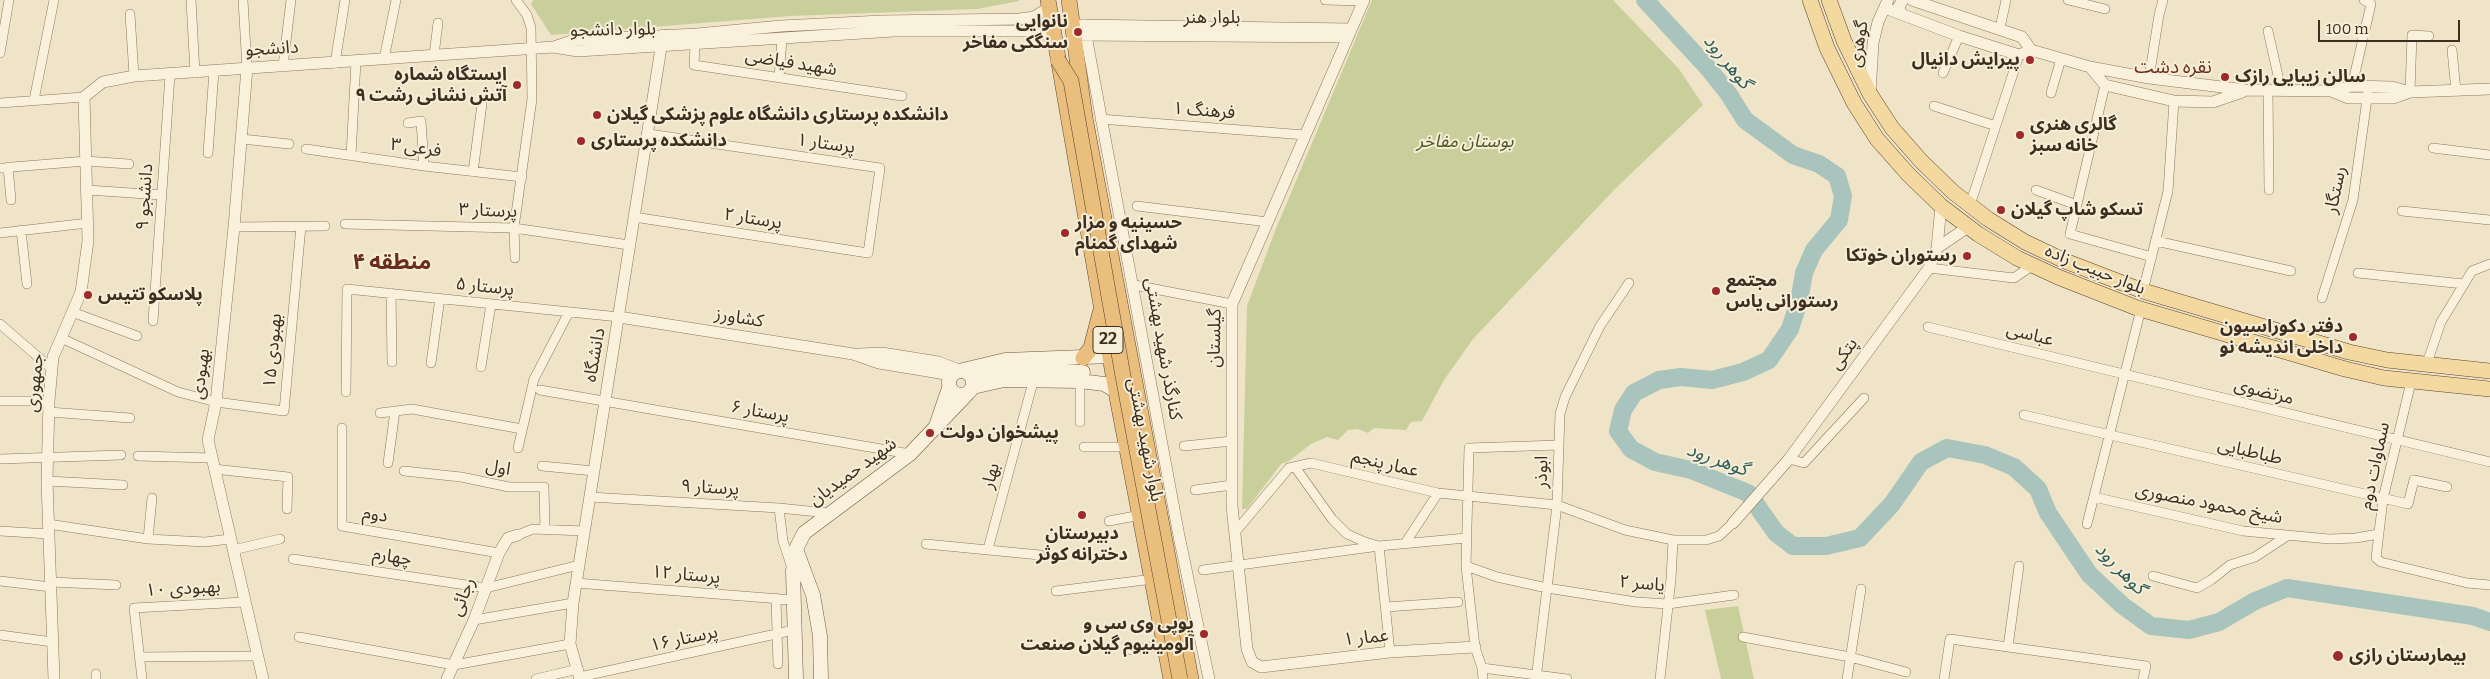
<!DOCTYPE html>
<meta charset="utf-8">
<style>
body{margin:0}
#map{position:relative;width:2490px;height:679px;overflow:hidden;background:#f0e4c8;font-family:Bitter,serif}
canvas{display:block}
.scale{position:absolute;left:2318px;top:20px;width:142px;height:22px;box-sizing:border-box;border:2px solid #3d2e20;border-top:0;padding-left:6px;font-size:15px;line-height:18px;white-space:nowrap;color:#3d2e20;-webkit-text-stroke:4px #f7eed8;paint-order:stroke}
</style>
<div id="map">
<canvas width="2490" height="679"></canvas>
<div class="scale">100 m</div>
</div>
<script>
const ctx = document.querySelector('canvas').getContext('2d');
ctx.lineJoin = 'round';
function fillPath(path, color) { ctx.fillStyle = color; ctx.fill(path, 'evenodd'); }
const poly = rows => new Path2D(rows.map(r => 'M' + r).join(''));
function trace(path, color, width, dash) { ctx.strokeStyle = color; ctx.lineWidth = width; ctx.lineCap = dash ? 'butt' : 'round'; ctx.setLineDash(dash || []); ctx.stroke(path); }
function drawText(font, color, halo, rows, align = 'center') {
  ctx.font = font + ' Bitter,"Noto Sans Arabic",serif'; ctx.lineWidth = 4; ctx.setLineDash([]); ctx.textBaseline = 'middle'; ctx.strokeStyle = halo; ctx.fillStyle = color; for (const [text, x, y, turn = 0] of rows) {
    ctx.save(); ctx.translate(x, y); ctx.rotate((+turn || 0) * Math.PI / 180); ctx.textAlign = isNaN(turn) ? turn : align; if (halo) ctx.strokeText(text, 0, 0); ctx.fillText(text, 0, 0); ctx.restore();
  }
}
const green = poly([
 [533,0,1019,0,1019,1,977,9,791,16,551,35,531,4],
 [1372,0,1613,0,1679,69,1703,105,1616,188,1473,339,1444,380,1422,421,1411,422,1406,430,1374,428,1368,433,1358,429,1348,430,1338,440,1327,437,1311,444,1289,461,1281,464,1247,509,1242,509,1247,306,1275,231],
 [1738,606,1754,679,1721,679,1705,610]
]);
const river = poly([
 [1645,0,1708,68,1728,93,1745,120,1793,155,1819,164,1837,176,1843,196,1839,220,1814,250,1804,273,1799,301,1790,329,1769,360,1743,372,1712,380,1681,377,1659,380,1634,393,1623,410,1618,431,1631,449,1655,462,1691,470,1748,493,1776,533,1793,546,1826,546,1860,538,1892,504,1921,462,1947,448,1985,455,2014,467,2038,489,2048,513,2089,574,2122,605,2151,626,2189,630,2219,622,2255,601,2287,588,2473,616,2490,622]
]);
const minor = poly([
 [191,0,195,73],
 [243,0,247,68],
 [1325,0,1363,1],
 [2068,0,2105,9],
 [130,14,134,76],
 [2000,28,2006,0],
 [2268,31,2281,89],
 [695,45,694,65,902,96],
 [2452,50,2456,91],
 [0,53,9,0],
 [434,55,438,23],
 [384,59,396,0],
 [335,63,345,0],
 [283,66,291,0],
 [1943,73,1959,36],
 [779,78,782,39],
 [2149,78,2159,15,2163,0],
 [2105,85,2070,234,2152,257],
 [2352,86,2371,4,2364,0],
 [2268,90,2269,190],
 [2410,92,2412,35,2429,36],
 [2051,93,2061,59],
 [34,100,54,0],
 [0,103,84,97],
 [1934,106,1996,126],
 [1100,119,1305,135],
 [408,123,421,121,424,166],
 [242,139,289,144],
 [2433,148,2490,155],
 [306,149,424,166,522,177],
 [208,153,214,71],
 [351,156,356,61],
 [8,167,11,200],
 [0,168,86,161,129,164],
 [473,172,482,104],
 [87,190,162,195],
 [2036,190,2077,205],
 [1970,205,2019,55],
 [1137,206,1268,222],
 [2402,211,2490,220],
 [634,217,868,253,880,168,649,134],
 [345,224,514,228,629,245],
 [234,227,325,226],
 [21,230,27,284],
 [0,233,88,223],
 [2156,241,2291,271],
 [515,258,514,228,532,99,531,28,527,15,516,0],
 [1929,268,2014,278,2033,265],
 [2358,273,2464,284],
 [1134,285,1232,304],
 [2143,291,2168,191,2174,101],
 [391,293,392,362],
 [2322,298,2353,200,2368,92],
 [72,312,137,336],
 [153,321,170,75],
 [0,324,52,369],
 [1928,327,2490,462],
 [61,338,178,392,216,402,284,411,301,226],
 [431,363,440,298],
 [2426,366,2441,322,2472,271,2490,264],
 [481,367,491,304],
 [1080,381,1080,422],
 [2411,382,2383,499,2376,558,2381,562,2467,583,2490,585],
 [540,390,910,454],
 [346,392,347,289,619,317],
 [0,401,49,401],
 [49,412,130,418],
 [380,413,412,409,522,429],
 [2024,415,2408,504,2414,480,2447,487],
 [342,428,342,526,499,553],
 [1184,446,1232,441],
 [1084,447,1127,447],
 [518,448,534,379,569,312],
 [138,456,212,458],
 [0,459,121,455],
 [1789,459,1804,463,1864,398],
 [388,463,395,411],
 [542,466,594,471],
 [1295,467,1332,519,1347,534,1365,542,1379,546,1466,538],
 [214,469,288,477,287,509],
 [404,471,461,477,509,487,544,487,545,530],
 [47,481,123,485],
 [1195,490,1232,485],
 [590,497,779,508,828,513],
 [2094,497,2243,531,2329,539,2356,538,2378,534],
 [779,508,783,541,792,568],
 [1109,521,1141,515],
 [48,524,148,539,205,542,230,539],
 [2087,524,2141,309],
 [0,531,49,534],
 [1236,531,1289,468,1311,463,1438,493,1557,505,1625,530,1673,540,1706,540,1719,536,1733,523],
 [518,535,533,529,584,531],
 [148,539,152,498],
 [1406,542,1438,493],
 [926,544,1040,555],
 [988,549,1033,382],
 [233,550,280,539],
 [293,559,486,588,579,565],
 [1466,566,1497,577,1547,588,1636,602,1668,604,1734,595],
 [1203,570,1379,546,1390,652],
 [2153,576,2197,588,2211,580,2230,565,2255,557,2287,536],
 [0,581,51,587],
 [51,582,116,585],
 [576,583,793,600],
 [1056,591,1153,579],
 [776,598,778,664],
 [1386,607,1458,602],
 [474,620,573,603],
 [0,635,53,642],
 [299,637,454,665,570,644],
 [1743,637,1850,657,1906,672],
 [2008,647,2019,566],
 [1131,650,1165,645],
 [139,657,257,656],
 [1482,668,1567,679],
 [96,674,96,679],
 [580,677,794,630],
 [142,679,134,608,244,602],
 [536,679,578,669],
 [1483,679,1482,668,1475,647,1466,566,1469,448,1559,445],
 [1536,679,1557,505,1560,414,1565,397,1600,326,1629,283],
 [1660,679,1671,579,1673,540],
 [1847,679,1861,589],
 [1944,679,1950,639,2146,666,2143,679]
]);
const tertiary = poly([
 [1364,0,1232,304,1232,506,1247,649,1252,662,1261,667,1390,652,1475,647],
 [1912,0,2022,37,2031,50,2090,67,2149,78,2246,90,2331,91,2352,86,2392,87,2410,92,2490,89],
 [1885,8,1959,36,2019,55,2031,50],
 [1901,14,1899,6,1903,0],
 [1078,25,1351,29],
 [1084,25,1179,536,1209,679],
 [1079,35,1348,37],
 [554,47,574,40,697,34,781,26,882,21,1020,19,1034,17,1049,8],
 [2090,67,2105,85,2174,101,2213,102,2242,92],
 [247,68,234,227,216,402,208,440,263,679],
 [2331,91,2348,98,2393,98,2410,92],
 [1870,93,1873,43,1878,22,1888,0],
 [1937,248,1968,227],
 [619,317,853,354,879,363,940,373,950,377],
 [860,354,882,353,938,362,959,370],
 [1733,523,1789,459,1929,268,1937,248,1941,206],
 [54,679,47,481,49,401,53,357,81,292,88,241,84,97,103,82,134,76,553,47,578,51,894,31,1034,31,1054,37],
 [447,679,474,620,499,553,508,538,518,535],
 [580,679,570,644,573,603,663,35]
]);
const secondary = poly([
 [963,370,1005,360,1110,356],
 '949 383a12 12 0 1 1 24 0a12 12 0 1 1-24 0Z',
 [973,378,1002,370,1083,372],
 [973,387,1004,380,1080,381,1104,384,1116,391],
 [937,423,949,388],
 [797,552,813,595,820,636,821,679],
 [796,679,793,571,796,549,804,533,910,454,968,393]
]);
const primary = poly([
 [1810,0,1827,48,1854,103,1877,139,1908,174,1941,206,1978,234,2017,258,2058,277,2137,308,2345,369,2384,378,2490,389],
 [1829,0,1844,41,1870,94,1892,128,1921,161,1953,192,1988,219,2025,242,2065,261,2143,291,2349,352,2387,360,2490,371]
]);
const trunk = poly([
 [1048,0,1117,397,1171,679],
 [1069,0,1085,118,1191,679],
 [1083,358,1091,348,1100,313]
]);
const trunkBridge = poly([
 [1058,60,1071,81,1123,376,1180,679]
]);
const markers = [
 [1078,32,5,"#9e2a2b"],
 [2030,60,5,"#9e2a2b"],
 [2225,77,5,"#9e2a2b"],
 [517,85,5,"#9e2a2b"],
 [597,115,5,"#9e2a2b"],
 [2020,135,5,"#9e2a2b"],
 [581,141,5,"#9e2a2b"],
 [2001,210,5,"#9e2a2b"],
 [1065,233,5,"#9e2a2b"],
 [1967,256,5,"#9e2a2b"],
 [1716,291,5,"#9e2a2b"],
 [88,295,5,"#9e2a2b"],
 [2353,337,5,"#9e2a2b"],
 [930,433,5,"#9e2a2b"],
 [1082,515,5,"#9e2a2b"],
 [1204,634,5,"#9e2a2b"],
 [2338,656,6,"#9e2a2b"]
];
const shields = [
 [1108,340,30]
];
const shieldNames = [
 ["22",1108,340]
];
const streetNames = [
 ["بلوار هنر",1212,18],
 ["بلوار دانشجو",613,30,-1],
 ["گوهری",1859,44,-81],
 ["دانشجو",272,49,-3],
 ["شهید فیاضی",791,63,9],
 ["فرهنگ ۱",1204,111,4],
 ["پرستار ۱",826,144,8],
 ["فرعی ۳",416,148,8],
 ["رستگار",2336,190,-78],
 ["دانشجو ۹",145,197,-86],
 ["پرستار ۳",488,211,2],
 ["پرستار ۲",753,219,9],
 ["بلوار حبیب زاده",2095,270,22],
 ["پرستار ۵",485,287,6],
 ["کشاورز",739,318,9],
 ["عباسی",2030,335,14],
 ["گیلستان",1215,338,-89],
 ["کنارگذر شهید بهشتی",1163,349,80],
 ["بهبودی ۱۵",273,351,-85],
 ["پتکی",1844,354,-54],
 ["دانشگاه",595,355,-80],
 ["بهبودی",201,374,-83],
 ["جمهوری",35,383,-84],
 ["مرتضوی",2264,392,14],
 ["پرستار ۶",760,412,10],
 ["بلوار شهید بهشتی",1145,440,79],
 ["طباطبایی",2250,452,13],
 ["عمار پنجم",1385,464,13],
 ["سماوات دوم",2375,466,-78],
 ["اول",498,468,10],
 ["شهید حمیدیان",853,472,-36],
 ["ابوذر",1542,472,-89],
 ["بهار",991,476,-75],
 ["پرستار ۹",710,488,3],
 ["شیخ محمود منصوری",2209,504,11],
 ["دوم",375,515,9],
 ["چهارم",392,557,9],
 ["پرستار ۱۲",686,575,5],
 ["یاسر ۲",1642,584,5],
 ["بهبودی ۱۰",183,589,-3],
 ["رجائی",463,597,-68],
 ["عمار ۱",1366,638,-6],
 ["پرستار ۱۶",684,639,-12]
];
const poiNames = [
 ["نانوایی",1068,22,"right"],
 ["سنگکی مفاخر",1068,43,"right"],
 ["پیرایش دانیال",2020,60,"right"],
 ["ایستگاه شماره",507,75,"right"],
 ["۹ آتش نشانی رشت",507,96,"right"],
 ["سالن زیبایی رازک",2235,77],
 ["دانشکده پرستاری دانشگاه علوم پزشکی گیلان",607,115],
 ["گالری هنری",2030,125],
 ["خانه سبز",2030,146],
 ["دانشکده پرستاری",591,141],
 ["تسکو شاپ گیلان",2011,210],
 ["حسینیه و مزار",1075,223],
 ["شهدای گمنام",1075,244],
 ["رستوران خوتکا",1957,256,"right"],
 ["مجتمع",1726,281],
 ["رستورانی یاس",1726,302],
 ["پلاسکو تتیس",98,295],
 ["دفتر دکوراسیون",2343,327,"right"],
 ["داخلی اندیشه نو",2343,348,"right"],
 ["پیشخوان دولت",940,433],
 ["دبیرستان",1082,534,"center"],
 ["دخترانه کوثر",1082,555,"center"],
 ["یوپی وی سی و",1194,624,"right"],
 ["آلومینیوم گیلان صنعت",1194,645,"right"],
 ["بیمارستان رازی",2349,656]
];
const parkNames = [
 ["بوستان مفاخر",1465,142]
];
const waterNames = [
 ["گوهر رود",1727,62,51],
 ["گوهر رود",1717,460,20],
 ["گوهر رود",2120,569,46]
];
const neighbourhoodNames = [
 ["نقره دشت",2173,68]
];
const districtNames = [
 ["منطقه ۴",392,263]
];
fillPath(green, '#c9cf9b');
trace(river, '#a9c4bc', 18);
trace(minor, '#8d765c', 10);
trace(tertiary, '#8d765c', 12);
trace(secondary, '#6f573f', 15);
trace(primary, '#5b4430', 16);
trace(trunk, '#5b4430', 16);
trace(minor, '#faf1dc', 9);
trace(tertiary, '#faf1dc', 11);
trace(secondary, '#faf1dc', 14);
trace(primary, '#f3d9a0', 15);
trace(trunk, '#eabe7c', 15);
trace(trunkBridge, '#5b4430', 16, []);
trace(trunkBridge, '#eabe7c', 15);
for (const [x, y, r, color] of markers) { const dot = new Path2D(); dot.arc(x, y, r, 0, 2 * Math.PI); ctx.fillStyle = color; ctx.fill(dot); trace(dot, '#f7eed8', 2); }
for (const [x, y, w] of shields) { const box = new Path2D(); box.roundRect(x - w / 2, y - 13.5, w, 27, 4); ctx.fillStyle = '#f7eed8'; ctx.fill(box); trace(box, '#3d2e20', 1); }
drawText('bold 16px', '#3d2e20', null, shieldNames);
drawText('18px', '#3d2e20', '#f7eed8', streetNames);
drawText('bold 18px', '#3d2e20', '#f7eed8', poiNames, 'left');
drawText('italic 18px', '#4d5a26', '#f7eed8', parkNames);
drawText('italic 19px', '#2f5d5a', '#f7eed8', waterNames);
drawText('19px', '#6b2e1e', '#f7eed8', neighbourhoodNames);
drawText('bold 22px', '#6b2e1e', '#f7eed8', districtNames);
</script>
